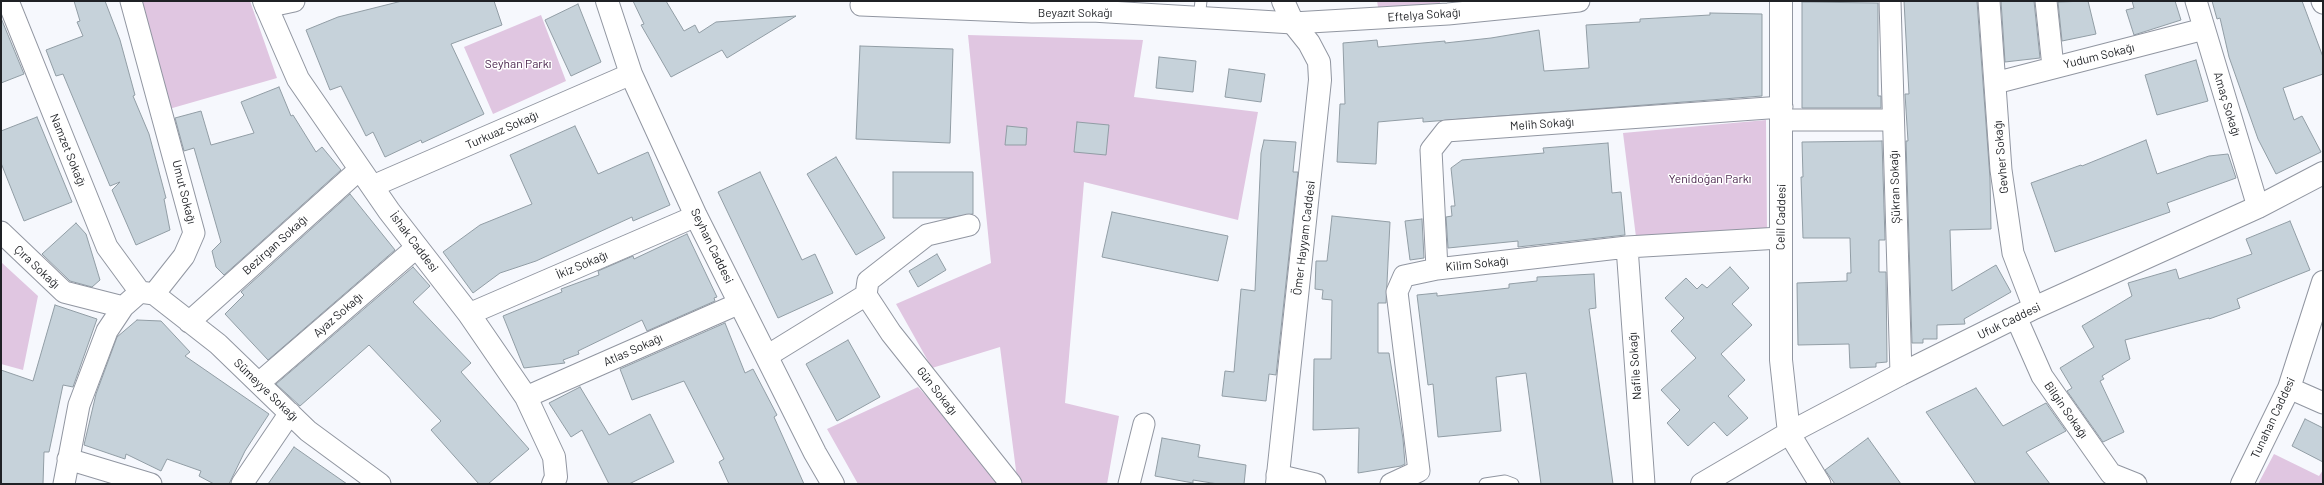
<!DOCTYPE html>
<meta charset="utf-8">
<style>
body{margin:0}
#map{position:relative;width:2324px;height:485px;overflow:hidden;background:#f6f8fd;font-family:Barlow,sans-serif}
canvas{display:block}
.frame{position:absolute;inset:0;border:2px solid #1f2125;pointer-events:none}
</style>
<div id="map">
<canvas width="2324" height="485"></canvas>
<div class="frame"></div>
</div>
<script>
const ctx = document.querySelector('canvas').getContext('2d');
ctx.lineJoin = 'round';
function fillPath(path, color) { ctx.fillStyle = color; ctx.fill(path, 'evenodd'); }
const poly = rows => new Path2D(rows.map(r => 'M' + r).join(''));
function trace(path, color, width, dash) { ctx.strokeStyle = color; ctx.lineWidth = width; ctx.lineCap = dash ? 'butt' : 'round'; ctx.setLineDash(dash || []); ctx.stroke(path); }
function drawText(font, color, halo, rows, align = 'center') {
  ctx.font = font + ' Barlow,sans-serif'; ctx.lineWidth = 3; ctx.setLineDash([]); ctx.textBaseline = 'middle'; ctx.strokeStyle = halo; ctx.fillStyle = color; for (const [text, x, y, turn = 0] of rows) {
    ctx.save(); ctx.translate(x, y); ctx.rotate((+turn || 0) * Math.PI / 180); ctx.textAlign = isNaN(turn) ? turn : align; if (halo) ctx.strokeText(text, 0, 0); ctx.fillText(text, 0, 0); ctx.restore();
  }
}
const green = poly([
 [140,1,250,1,277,78,169,109],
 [1377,1,1440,1,1440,4,1378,7],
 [541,15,566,81,493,114,464,47],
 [968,35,1143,40,1134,97,1258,112,1238,220,1084,182,1065,403,1119,416,1107,484,1023,484,1017,478,1000,347,932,368,896,304,991,263],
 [1766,120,1767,232,1636,237,1623,133],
 [1,262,38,296,23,370,1,364],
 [918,387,1007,484,858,484,827,429],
 [2274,454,2319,476,2323,470,2323,484,2258,484]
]);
const building = poly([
 [74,1,105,1,120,40,135,95,133,96,149,134,166,198,164,199,170,230,136,245,112,190,120,182,110,186,63,74,56,76,46,50,83,36,77,22,80,21,74,1],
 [402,1,494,1,502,25,451,44,484,114,422,143,421,140,385,157,373,132,366,136,341,86,330,90,306,30,338,17,402,1],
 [633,1,666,1,684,31,695,25,699,33,716,22,796,16,727,58,722,50,671,77,641,25,644,24,633,1],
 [1904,1,1977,1,1990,178,1991,229,1950,230,1952,291,1996,265,2011,292,1964,319,1965,324,1937,325,1937,339,1923,339,1923,343,1912,343,1906,141,1908,141,1905,94,1909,94,1904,1],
 [2001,1,2034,1,2040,58,2005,62,2001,1],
 [2088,1,2096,34,2062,41,2058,2,2088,1],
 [2132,1,2175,1,2181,20,2134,35,2126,10,2134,8,2132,1],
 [2212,1,2302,1,2323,57,2323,74,2283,88,2294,120,2302,116,2321,152,2276,174,2258,139,2229,57,2220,18,2217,19,2212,1],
 [1802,2,1878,3,1878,96,1881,96,1881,108,1802,108,1802,2],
 [578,4,601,62,571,76,545,20,578,4],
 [1710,13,1762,14,1762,96,1423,122,1423,118,1378,122,1376,164,1337,162,1340,104,1345,104,1343,43,1377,40,1378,47,1445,41,1445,43,1491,38,1539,30,1544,71,1589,68,1586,25,1640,22,1640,19,1710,15,1710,13],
 [1,18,24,74,1,83,1,18],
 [860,46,953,49,950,143,856,139,860,46],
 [1159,57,1196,61,1193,92,1156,88,1159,57],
 [2196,60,2208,101,2157,115,2145,75,2196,60],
 [1229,69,1265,74,1261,102,1225,97,1229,69],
 [279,87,291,116,293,115,316,152,322,147,341,170,224,275,216,267,212,251,221,242,194,148,184,151,175,118,201,111,211,145,254,133,241,102,279,87],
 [37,117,72,202,24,221,1,163,1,131,37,117],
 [1077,122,1109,125,1106,155,1074,152,1077,122],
 [575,126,598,174,648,152,670,205,633,221,632,217,536,261,500,273,473,293,443,252,480,225,532,204,510,155,575,126],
 [1007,126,1027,128,1026,145,1005,145,1007,126],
 [1264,140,1296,142,1293,172,1298,172,1276,375,1269,374,1266,401,1222,396,1225,371,1234,372,1241,289,1255,291,1261,153,1264,140],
 [2146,140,2157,174,2209,156,2228,154,2236,178,2167,203,2170,212,2055,252,2031,183,2081,165,2082,166,2146,140],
 [1882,141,1885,240,1879,240,1879,272,1886,272,1887,362,1876,363,1876,367,1850,368,1849,344,1798,345,1797,283,1847,281,1847,273,1851,273,1850,238,1803,238,1801,177,1803,177,1802,142,1882,141],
 [1608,143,1612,193,1621,192,1625,235,1518,247,1518,241,1448,248,1446,217,1452,216,1451,206,1455,206,1451,168,1462,160,1544,153,1543,148,1608,143],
 [836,157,885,238,856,255,807,174,836,157],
 [760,172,802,260,815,254,833,293,778,318,718,192,760,172],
 [893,172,973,172,973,214,948,218,893,218,893,172],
 [350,194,395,250,268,360,225,314,244,295,241,292,350,194],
 [1112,212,1228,236,1218,281,1102,257,1112,212],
 [1332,216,1390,222,1386,303,1378,303,1378,353,1389,353,1403,439,1405,464,1401,466,1358,473,1359,428,1313,430,1314,359,1331,359,1332,300,1322,299,1323,290,1315,289,1316,261,1327,261,1332,216],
 [1422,219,1424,258,1410,260,1405,221,1422,219],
 [2290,221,2310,270,2237,299,2240,308,2209,319,2209,318,2125,340,2130,359,2102,376,2104,379,2100,381,2124,432,2103,442,2067,391,2072,388,2060,368,2094,347,2082,326,2132,296,2128,283,2176,269,2179,279,2252,254,2246,239,2290,221],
 [76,223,86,234,100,280,92,287,70,281,42,254,76,223],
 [687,234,717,297,714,298,715,301,647,331,642,320,578,351,579,354,563,360,565,363,524,368,503,316,562,292,561,289,599,275,598,271,633,256,634,259,687,234],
 [937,254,946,270,918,287,909,271,937,254],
 [413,267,430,286,413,302,471,363,461,372,529,449,488,484,479,484,431,430,441,421,369,345,300,406,276,384,413,267],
 [1730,267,1749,288,1732,304,1752,325,1721,354,1745,380,1728,396,1748,418,1727,436,1714,422,1688,446,1667,423,1680,410,1661,390,1696,358,1671,331,1684,318,1665,298,1686,278,1697,289,1702,284,1707,288,1730,267],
 [1594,274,1596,308,1589,309,1613,484,1541,484,1526,373,1496,377,1501,431,1438,437,1433,384,1428,385,1417,295,1437,293,1437,296,1509,288,1509,284,1537,281,1537,277,1594,274],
 [55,305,97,319,73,387,63,385,49,452,44,452,43,484,1,484,1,370,33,381,55,305],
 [137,320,161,321,190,352,185,356,269,414,245,451,229,484,214,484,199,476,201,471,167,459,161,471,126,454,125,459,84,445,96,394,117,337,137,320],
 [725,323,745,373,753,369,777,415,774,417,804,484,729,484,719,462,724,459,684,381,632,400,620,369,725,323],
 [848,340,880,397,837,421,806,364,848,340],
 [580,387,609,435,650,414,674,462,629,484,609,484,582,430,571,437,549,403,580,387],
 [1976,388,2003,426,2046,403,2066,431,2026,452,2050,484,1976,484,1926,412,1976,388],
 [2305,419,2323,428,2323,462,2292,446,2305,419],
 [1162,438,1200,445,1198,457,1246,465,1244,484,1218,484,1193,480,1193,483,1155,476,1162,438],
 [1868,438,1901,484,1835,484,1825,470,1868,438],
 [294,447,347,484,268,484,294,447]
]);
const service = poly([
 [1199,18,1201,1],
 [1485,484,1505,481,1513,484]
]);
const minor = poly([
 [8,1,107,247,140,292],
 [862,1,861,5,1032,12,1092,11,1293,23,1448,14,1579,1],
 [1890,1,1901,374],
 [1989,1,2001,170,2013,253,2034,308],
 [2046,1,2053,67],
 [2196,1,2258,207],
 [2322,1,2323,3],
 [266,7,294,1],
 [1995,83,2204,29],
 [1782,120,1893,120],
 [373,186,631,74],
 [1,232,64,292,123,307],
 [1627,247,1644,484],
 [1437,269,1431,150,1446,131,1782,107],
 [154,294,218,344,308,431,380,484],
 [866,295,891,333,1011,484],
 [469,314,696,216],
 [2016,317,2042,376,2111,474,2136,484],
 [189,322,360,169],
 [767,356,866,295,868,281,927,235,969,225],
 [259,383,417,247],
 [2289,388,2323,403],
 [526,397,740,303],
 [1789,433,1820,484],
 [68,459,151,484],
 [1277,475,1315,484],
 [64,484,79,405,107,331,123,307,140,292,154,294,184,256,194,233,131,1],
 [242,484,290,413],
 [1129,484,1144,424],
 [1391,484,1419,471,1397,292,1404,276,1437,269,1627,247,1780,238]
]);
const tertiary = poly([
 [264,1,298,79,389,211,469,314,526,397,554,457,556,477,553,484],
 [607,1,631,74,696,216,815,453,833,484],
 [1781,1,1781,360,1789,433],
 [1277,484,1320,80,1319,62,1309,43,1293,23,1283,1],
 [1702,484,1789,433,1901,374,2034,308,2258,207,2323,173],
 [2242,484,2289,388,2323,282]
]);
const streetNames = [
 ["Beyazıt Sokağı",1075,13],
 ["Eftelya Sokağı",1424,15,-4],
 ["Yudum Sokağı",2099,56,-14],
 ["Amaç Sokağı",2227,104,73],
 ["Melih Sokağı",1542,124,-4],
 ["Turkuaz Sokağı",502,130,-24],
 ["Namzet Sokağı",68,150,68],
 ["Gevher Sokağı",2001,157,-95],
 ["Şükran Sokağı",1895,187,-92],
 ["Umut Sokağı",184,192,76],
 ["Celil Caddesi",1781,217,-89],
 ["Ömer Hayyam Caddesi",1304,238,-83],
 ["İshak Caddesi",414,242,53],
 ["Bezirgan Sokağı",275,245,-42],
 ["Seyhan Caddesi",712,246,64],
 ["Kilim Sokağı",1477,264,-6],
 ["İkiz Sokağı",582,265,-23],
 ["Çıra Sokağı",37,267,43],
 ["Ayaz Sokağı",338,315,-41],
 ["Ufuk Caddesi",2009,321,-26],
 ["Atlas Sokağı",633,350,-24],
 ["Nafile Sokağı",1635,366,-94],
 ["Sümeyye Sokağı",266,390,44],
 ["Gün Sokağı",937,391,52],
 ["Bilgin Sokağı",2066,410,55],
 ["Tunahan Caddesi",2273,418,-65]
];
const parkNames = [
 ["Seyhan Parkı",518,64],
 ["Yenidoğan Parkı",1710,179]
];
fillPath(green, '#e0c6e1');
fillPath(building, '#c6d2da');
trace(building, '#919da5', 1);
trace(service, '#9196a1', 13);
trace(minor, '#9196a1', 23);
trace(tertiary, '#9196a1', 24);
trace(service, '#fff', 11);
trace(minor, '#fff', 21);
trace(tertiary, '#fff', 22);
drawText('12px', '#1f2125', '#fff', streetNames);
drawText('12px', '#4a254d', '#fff', parkNames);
</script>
